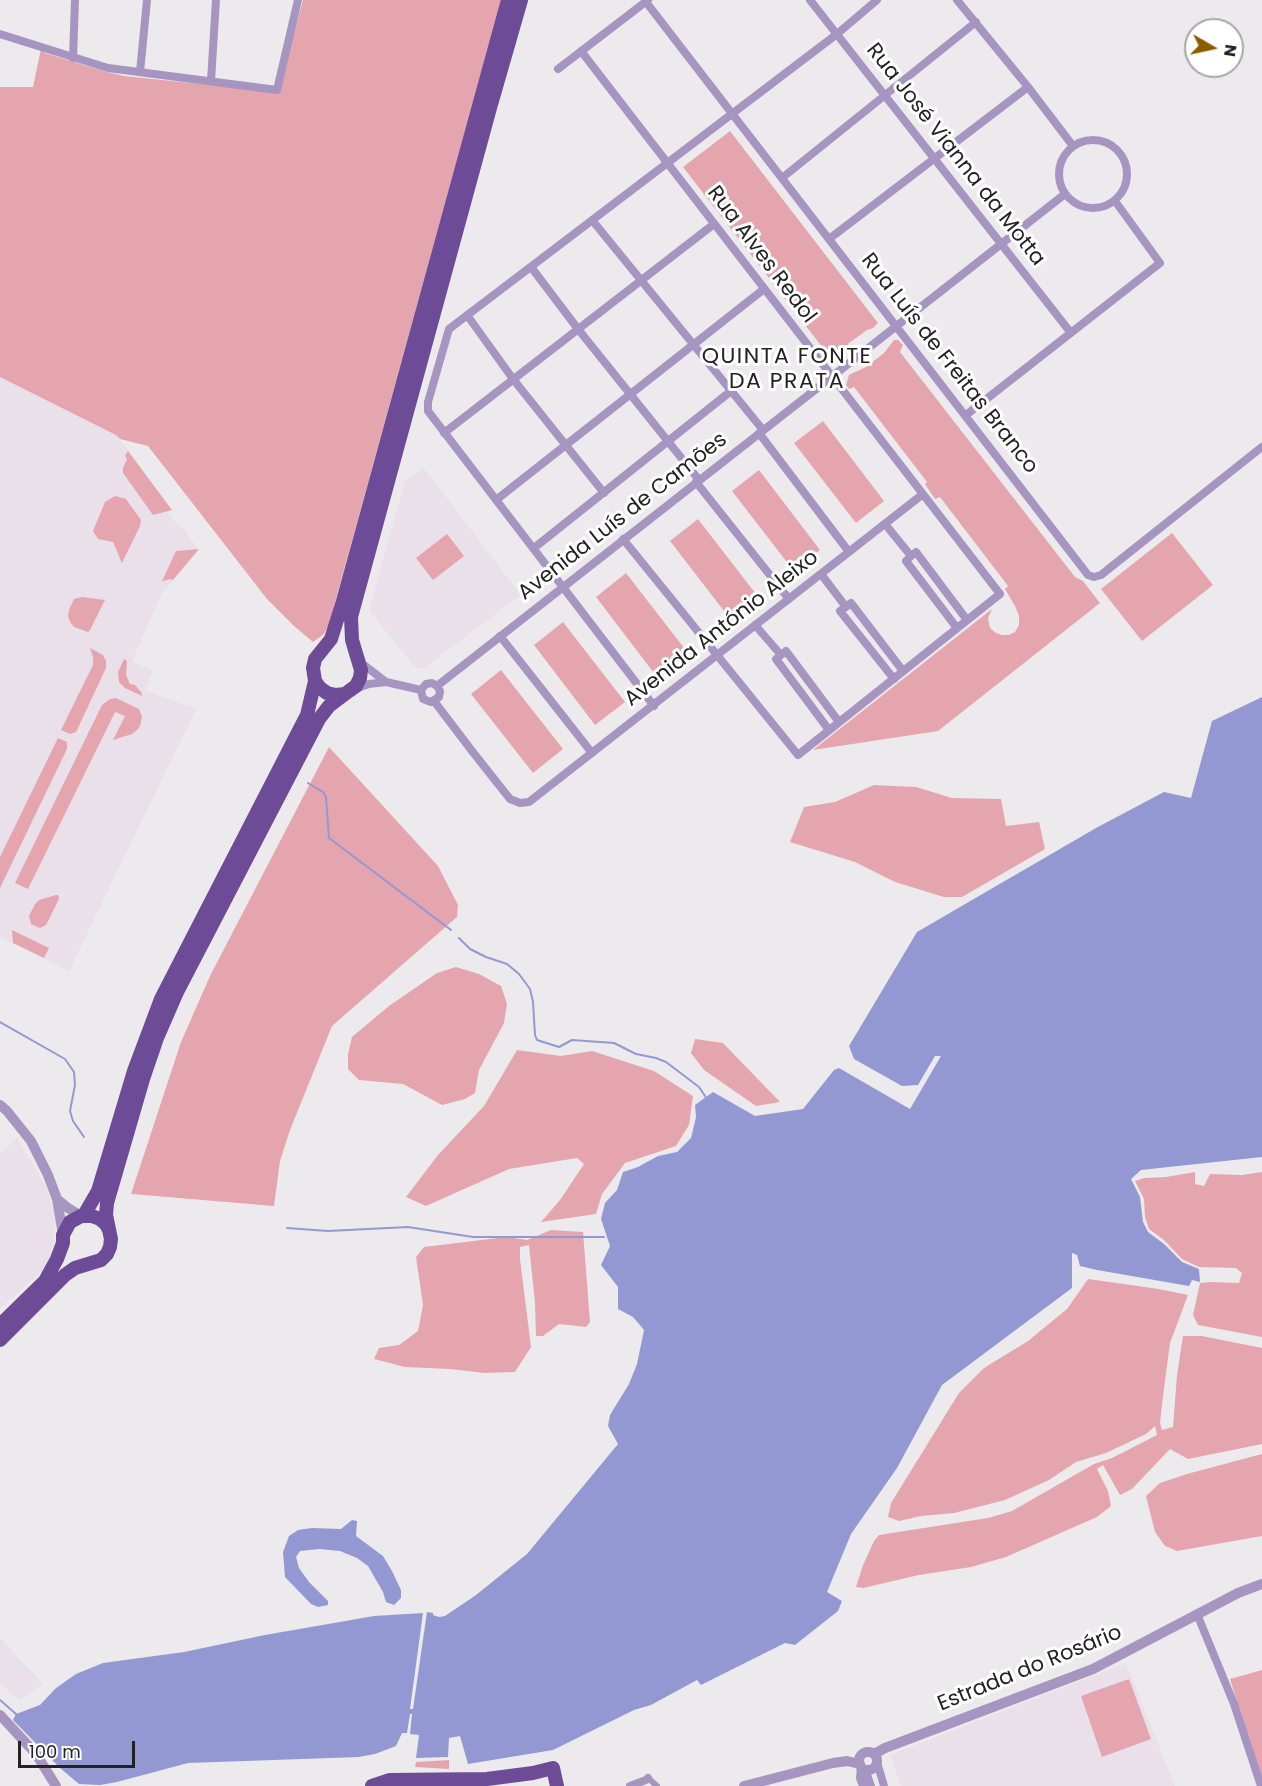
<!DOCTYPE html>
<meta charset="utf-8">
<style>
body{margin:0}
#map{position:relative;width:1262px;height:1786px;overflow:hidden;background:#edeaed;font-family:Poppins,sans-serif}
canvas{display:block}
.north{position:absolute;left:1184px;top:18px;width:60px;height:60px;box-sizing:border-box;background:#fff;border:2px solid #a7a7a7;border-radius:50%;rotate:99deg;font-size:16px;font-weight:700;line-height:24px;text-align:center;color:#232223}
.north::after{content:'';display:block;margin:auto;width:21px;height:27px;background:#8b5c02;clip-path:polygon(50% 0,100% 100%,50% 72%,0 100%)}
.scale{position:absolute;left:18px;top:1741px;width:117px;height:27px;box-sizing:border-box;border:3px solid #232223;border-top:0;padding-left:8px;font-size:18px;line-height:21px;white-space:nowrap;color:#232223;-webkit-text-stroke:4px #fff;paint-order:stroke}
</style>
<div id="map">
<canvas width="1262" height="1786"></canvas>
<div class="north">N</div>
<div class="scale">100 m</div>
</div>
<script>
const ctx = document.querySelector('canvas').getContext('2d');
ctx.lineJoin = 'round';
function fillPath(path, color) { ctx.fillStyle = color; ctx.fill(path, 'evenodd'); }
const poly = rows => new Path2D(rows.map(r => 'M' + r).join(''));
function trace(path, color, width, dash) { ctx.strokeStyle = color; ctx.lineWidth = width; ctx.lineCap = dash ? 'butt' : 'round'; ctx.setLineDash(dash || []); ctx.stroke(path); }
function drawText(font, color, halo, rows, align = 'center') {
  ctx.font = font + ' Poppins,sans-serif'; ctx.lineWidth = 6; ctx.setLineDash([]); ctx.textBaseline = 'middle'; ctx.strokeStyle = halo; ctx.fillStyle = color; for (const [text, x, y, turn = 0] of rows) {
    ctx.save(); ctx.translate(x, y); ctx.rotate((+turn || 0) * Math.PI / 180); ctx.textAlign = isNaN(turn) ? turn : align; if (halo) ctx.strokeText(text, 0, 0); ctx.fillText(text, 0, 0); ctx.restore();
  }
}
const built = poly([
 [0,377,117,435,172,510,167,512,179,527,180,524,199,550,162,593,132,661,153,671,145,690,196,709,69,971,0,937],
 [423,467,521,595,424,668,419,668,413,665,369,610,405,481],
 [17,1138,47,1188,56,1223,53,1246,45,1269,0,1308,0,1154],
 [0,1638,43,1684,19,1700,0,1683],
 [1126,1663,1175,1786,901,1786,890,1755]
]);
const green = poly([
 [303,0,501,0,329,624,324,634,313,642,294,626,267,599,148,446,120,439,116,435,0,377,0,87,33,87,41,49,45,53,107,72,124,76,278,92],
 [730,131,878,323,873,328,867,330,849,343,840,356,833,361,683,167],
 [894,340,898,340,903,345,900,352,1075,577,1083,581,1100,603,938,731,813,750,992,609,988,618,990,628,996,633,1002,635,1009,635,1015,632,1019,625,1019,616,1015,606,1005,589,1008,586,940,497,935,499,925,484,927,482,854,387,849,389,846,385,849,375,866,367,884,353],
 [823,421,884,501,856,523,794,443],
 [128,451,172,510,153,515,123,473,123,468,127,459,125,456],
 [759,470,820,550,793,570,732,491],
 [115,496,126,499,141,520,140,526,122,563,113,542,98,539,93,531,105,502],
 [698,519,759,598,731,620,670,541],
 [1172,533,1213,585,1142,641,1101,589],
 [447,534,464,556,433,580,416,558],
 [199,549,172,581,172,579,162,581,176,551],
 [626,573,688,653,657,677,596,597],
 [82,597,105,600,90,630,88,632,74,627,70,622,68,616,69,610,74,599],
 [563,622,625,702,595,725,534,645],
 [90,648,103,655,106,661,106,668,76,732,70,734,61,730,93,665,93,657],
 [124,659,127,661,126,675,130,684,135,685,141,692,142,696,125,688,119,682,118,672],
 [501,670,563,749,533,773,471,694],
 [116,698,139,709,142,717,140,726,137,730,132,734,113,740,125,716,115,712,28,889,15,883,102,705,110,699],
 [58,738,67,742,67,749,0,888,0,857],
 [329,747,438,866,458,905,457,917,332,1026,290,1130,280,1161,274,1206,131,1194,181,1042,210,976],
 [874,785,916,787,952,798,1001,799,1006,826,1039,822,1045,849,962,897,944,897,895,882,855,862,790,842,804,807,835,802],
 [56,895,58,895,59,899,46,925,40,928,31,924,29,916,35,904,39,900],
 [12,930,49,948,44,958,13,943],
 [456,967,479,974,501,986,507,1004,504,1023,479,1070,475,1093,465,1099,442,1105,403,1084,359,1080,348,1069,348,1054,352,1037,389,1006,437,973],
 [695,1039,723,1043,780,1102,756,1106,704,1070,691,1053],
 [517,1050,561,1056,592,1051,654,1071,693,1096,689,1125,676,1146,625,1163,602,1194,596,1214,541,1222,560,1200,584,1164,577,1158,509,1169,426,1206,406,1197,438,1155,484,1106],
 [1195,1172,1195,1184,1204,1186,1210,1174,1242,1175,1262,1172,1262,1337,1198,1325,1193,1315,1200,1283,1212,1282,1239,1283,1242,1273,1236,1268,1199,1267,1182,1259,1164,1240,1149,1229,1145,1217,1144,1199,1135,1181,1144,1178,1166,1177],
 [551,1230,583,1232,590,1322,586,1327,559,1324,543,1336,536,1336,535,1303,529,1245,520,1247,520,1259,531,1347,515,1372,484,1373,450,1369,405,1367,374,1359,379,1348,399,1345,418,1331,423,1305,416,1257,424,1247,506,1237,527,1240],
 [1088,1279,1159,1289,1188,1295,1170,1343,1163,1396,1160,1423,1162,1430,1173,1427,1177,1375,1183,1336,1202,1336,1262,1348,1262,1444,1188,1459,1170,1449,1132,1489,1120,1495,1103,1465,1097,1469,1108,1491,1111,1506,1097,1517,1006,1557,971,1567,919,1575,863,1588,856,1587,863,1565,874,1541,879,1535,988,1518,1012,1511,1094,1464,1112,1458,1157,1435,1155,1426,1146,1434,1106,1453,1076,1462,1049,1480,1005,1500,954,1513,921,1516,899,1521,888,1517,891,1503,959,1393,984,1368,1028,1341,1067,1309],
 [1262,1454,1262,1536,1177,1551,1165,1546,1155,1532,1146,1496,1160,1483,1187,1474],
 [1262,1670,1262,1782,1230,1679],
 [1129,1679,1151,1739,1102,1757,1081,1696],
 [449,1760,449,1769,415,1767,416,1762]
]);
const water = poly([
 [1262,697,1262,1157,1141,1170,1131,1179,1140,1197,1143,1222,1148,1232,1164,1244,1182,1262,1199,1269,1200,1282,1192,1280,1189,1286,1097,1270,1080,1266,1077,1255,1072,1253,1072,1288,942,1385,897,1468,851,1534,827,1592,842,1601,838,1611,795,1645,785,1643,701,1685,697,1680,651,1705,634,1710,553,1750,468,1764,460,1736,449,1738,448,1757,416,1758,419,1735,410,1734,412,1714,410,1714,407,1733,402,1733,396,1746,375,1754,359,1757,188,1763,117,1782,100,1785,79,1784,60,1768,13,1720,16,1714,40,1705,56,1688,76,1674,103,1663,184,1652,265,1635,374,1616,423,1613,410,1709,413,1709,427,1612,433,1613,433,1615,439,1617,445,1616,476,1595,527,1554,618,1444,608,1426,610,1415,629,1384,637,1364,644,1330,633,1317,618,1309,618,1287,601,1265,610,1246,601,1219,605,1203,617,1190,623,1172,638,1167,658,1156,677,1152,691,1138,696,1117,695,1105,713,1092,755,1116,803,1109,834,1070,839,1068,910,1109,941,1056,935,1056,918,1085,902,1086,854,1059,849,1046,917,932,1096,828,1164,792,1191,798,1212,721],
 [352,1520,357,1521,356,1536,383,1556,392,1571,401,1590,401,1598,394,1605,386,1602,383,1592,368,1566,357,1558,340,1551,319,1549,300,1551,296,1557,299,1568,309,1582,328,1601,328,1605,318,1607,311,1604,285,1577,283,1552,289,1536,298,1530,312,1528,341,1529]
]);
const stream = poly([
 [308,783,323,792,326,797,329,838,451,930],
 [459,938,470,949,486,957,507,964,519,974,530,989,533,1002,535,1035,537,1040,559,1047,572,1040,614,1043,636,1054,656,1058,666,1062,699,1087,707,1099],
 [0,1022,65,1059,74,1072,75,1085,70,1111,73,1121,84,1137],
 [287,1228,328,1231,408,1227,473,1237,604,1237],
 [0,1700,16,1714]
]);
const pedestrian = poly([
 [648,1778,657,1786]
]);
const minor = poly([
 [810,0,1071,333],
 [957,0,1028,87,1073,146],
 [646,2,1088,575,1094,577,1101,575,1262,447],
 [0,34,108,68,277,90,298,0],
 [581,51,1000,594,798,755,623,539],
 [73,58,75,0],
 [558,69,648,0],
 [140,72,147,0],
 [211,81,216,0],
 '1059 174a34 34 0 1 1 68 0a34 34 0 1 1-68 0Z',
 [782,178,976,22],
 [592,220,763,430],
 [829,239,1028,87],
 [531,267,578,329,699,480],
 [467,315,513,379,604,493],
 [966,415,1160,263,1115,201],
 [444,433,714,224],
 [759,433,849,552],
 [696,482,789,599],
 [496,500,764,289],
 [885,524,911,556],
 [534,548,731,391],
 [821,574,846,607],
 [755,625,781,655],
 [957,628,906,561,911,556,916,552,967,620],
 [500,636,592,753],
 [360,662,386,682,421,690],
 [894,679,840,611,851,603,903,671],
 [437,686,1065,194],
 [355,689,369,684,386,682],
 [421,690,423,699,431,702,439,697,440,691,437,686],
 [421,690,426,684,432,683,437,686],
 [434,701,472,751,510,799,520,803,529,802,923,494],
 [654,706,428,411,428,402,449,329,837,34,877,0],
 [829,730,776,659,786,651,839,722],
 [1197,1614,1234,1704,1261,1786],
 [877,1762,884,1786],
 [861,1766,860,1778,863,1786],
 [865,1769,871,1786],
 [630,1786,646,1780,648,1778]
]);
const tertiary = poly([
 [0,1105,7,1111,31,1141,48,1175,57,1199,63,1235],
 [57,1199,68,1208,81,1216],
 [0,1715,36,1754,56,1786],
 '859 1761a9 9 0 1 1 18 0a9 9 0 1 1-18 0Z',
 [874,1754,885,1748,1093,1669,1238,1593,1262,1584],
 [744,1786,833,1763,847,1761,860,1764]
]);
const primary = poly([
 [345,694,336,695,327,693,320,688,315,681,313,668,315,659,331,639,343,601,508,0],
 [84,1215,98,1191,134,1071,161,999,307,715,315,681],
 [0,1325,45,1281,57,1259,63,1243,63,1235,70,1222,81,1216,92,1216,100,1219,106,1224,109,1230],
 [0,1340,65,1275,75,1268,101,1260,107,1254,110,1247,111,1239,106,1215,107,1203,143,1079,157,1038,177,992,319,719,329,706,349,691,356,686,360,678,361,670,352,640,351,617,490,108,521,0],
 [372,1786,390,1780,487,1779,533,1773,553,1768,557,1786]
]);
const streetNames = [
 ["Rua José Vianna da Motta",955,155,52],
 ["Rua Alves Redol",761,255,53],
 ["Rua Luís de Freitas Branco",949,364,52],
 ["Avenida Luís de Camões",623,517,-38],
 ["Avenida António Aleixo",722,629,-38],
 ["Estrada do Rosário",1030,1669,-22]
];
const neighbourhoodNames = [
 ["QUINTA FONTE",787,357],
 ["DA PRATA",787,382]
];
fillPath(built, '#e9e0ea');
fillPath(green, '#e5a5af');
fillPath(water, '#9498d2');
trace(stream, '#9498d2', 2);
trace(pedestrian, '#a695c0', 6);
trace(minor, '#a695c0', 8);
trace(tertiary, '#a695c0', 10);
trace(primary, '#6d4b97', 14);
drawText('21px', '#232223', '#fff', streetNames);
ctx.letterSpacing = '1.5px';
drawText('22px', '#232223', '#fff', neighbourhoodNames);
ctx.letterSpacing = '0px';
</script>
